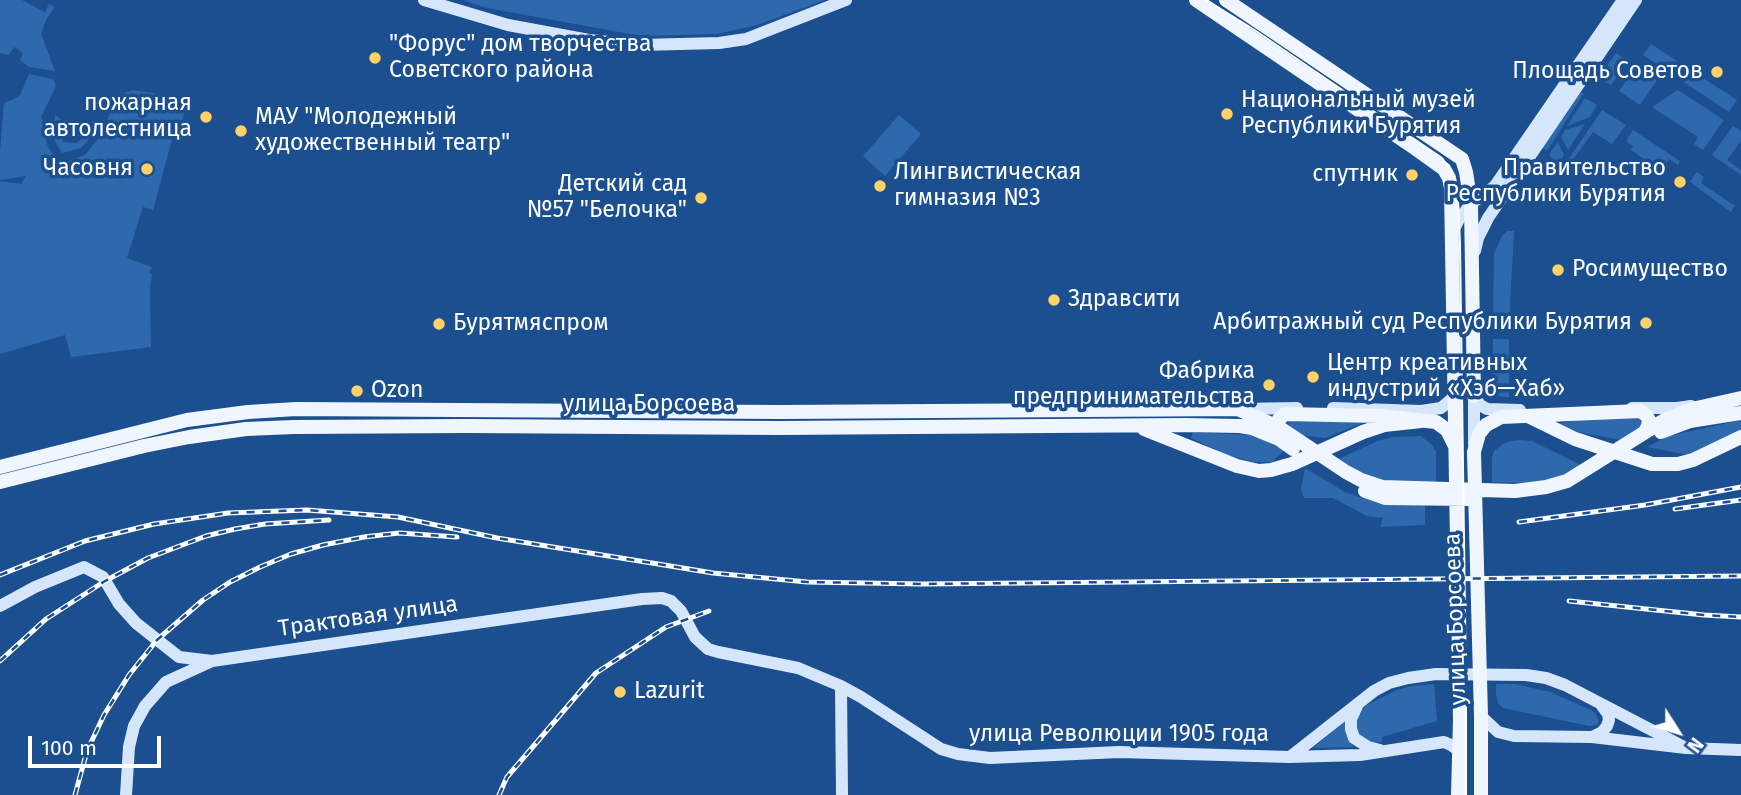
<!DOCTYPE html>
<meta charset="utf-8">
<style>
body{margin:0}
#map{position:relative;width:1741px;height:795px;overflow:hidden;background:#1b4f8f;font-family:"Fira Sans",sans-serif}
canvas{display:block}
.north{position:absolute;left:1643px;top:697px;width:70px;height:70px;-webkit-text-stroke:5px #1b4f8f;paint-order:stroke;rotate:127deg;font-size:19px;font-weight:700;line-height:28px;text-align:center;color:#fff}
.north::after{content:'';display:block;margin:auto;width:24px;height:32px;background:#fff;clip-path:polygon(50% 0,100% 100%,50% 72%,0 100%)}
.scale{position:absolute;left:28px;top:736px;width:133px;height:32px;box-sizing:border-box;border:4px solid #fff;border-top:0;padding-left:9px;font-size:21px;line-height:24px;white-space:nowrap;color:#fff;-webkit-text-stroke:5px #1b4f8f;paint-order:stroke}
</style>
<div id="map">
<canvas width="1741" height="795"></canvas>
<div class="north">N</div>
<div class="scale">100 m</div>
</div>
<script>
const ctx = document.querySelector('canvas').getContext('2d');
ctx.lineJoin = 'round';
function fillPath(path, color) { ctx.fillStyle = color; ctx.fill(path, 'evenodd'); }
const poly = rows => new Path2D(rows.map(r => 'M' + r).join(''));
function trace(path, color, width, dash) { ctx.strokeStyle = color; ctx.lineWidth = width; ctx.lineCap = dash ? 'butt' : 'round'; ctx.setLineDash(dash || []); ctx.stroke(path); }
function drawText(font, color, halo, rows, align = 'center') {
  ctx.font = font + ' "Fira Sans",sans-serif'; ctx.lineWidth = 7; ctx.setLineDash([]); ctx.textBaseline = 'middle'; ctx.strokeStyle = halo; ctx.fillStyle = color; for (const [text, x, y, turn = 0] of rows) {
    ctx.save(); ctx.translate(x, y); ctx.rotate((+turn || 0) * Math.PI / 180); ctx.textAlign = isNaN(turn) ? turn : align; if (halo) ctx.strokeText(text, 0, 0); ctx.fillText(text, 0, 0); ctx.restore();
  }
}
const green = poly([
 [0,0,22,0,45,12,49,4,55,7,46,20,41,34,55,71,29,67,20,60,23,53,14,47,9,55,0,53],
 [463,0,825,0,757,25,717,34,641,36,487,8],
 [1651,44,1737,100,1729,112,1643,55],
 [1616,53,1628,61,1611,85,1601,79,1600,76],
 [1639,62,1659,77,1640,105,1619,91],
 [29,74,53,79,56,86,41,117,46,126,45,137,48,147,54,156,62,162,72,160,85,155,101,135,114,104,120,95,126,92,133,90,172,96,188,101,178,133,174,132,153,210,143,207,127,258,152,267,149,273,152,274,150,289,151,347,71,357,65,335,0,354,0,181,21,184,26,176,0,180,0,151,4,103,12,100,20,95],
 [1678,90,1724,120,1703,150,1694,144,1698,137,1652,107],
 [1580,93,1584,93,1547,151,1542,147],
 [1585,98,1597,105,1590,117,1567,126],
 [1602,110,1626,125,1612,144,1593,132,1564,172,1561,170],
 [55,115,62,120,60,130,63,142,76,143,89,134,92,136,81,148,62,153,53,138],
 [899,115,921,134,885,176,863,156],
 [1585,124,1568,150,1561,137,1565,130],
 [1733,126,1741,131,1741,141,1727,160,1741,170,1741,175,1712,155],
 [1633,130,1680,161,1678,165,1669,159,1661,171,1631,150,1633,146,1626,141],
 [1558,142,1564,155,1557,167,1549,154],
 [1697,172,1704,177,1701,183,1735,206,1731,212,1690,182],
 [1507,231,1514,231,1509,324,1493,324,1494,254,1502,236],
 [1493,339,1509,339,1509,397,1502,397,1494,394,1492,387],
 [1380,416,1325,438,1300,435,1290,428,1288,423,1290,419],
 [1636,417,1640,419,1642,427,1626,441,1578,432,1557,424,1579,420],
 [1741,420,1741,431,1689,455,1647,447,1669,436],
 [1193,432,1250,435,1262,438,1285,450,1272,462,1253,462,1225,454,1191,438],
 [1421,436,1432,445,1436,452,1436,484,1401,484,1364,476,1336,460,1378,441,1393,437],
 [1521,440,1532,441,1585,467,1555,479,1526,483,1492,482,1492,457,1494,451,1503,444,1511,441],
 [1305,468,1345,492,1359,497,1375,502,1425,504,1425,525,1380,527,1383,518,1367,516,1333,498,1304,498,1301,489],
 [1434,684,1437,721,1382,737,1382,742,1371,743,1358,736,1355,719,1365,706,1397,690,1411,686],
 [1496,684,1515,684,1550,692,1593,711,1597,716,1599,720,1597,725,1589,726,1503,708,1498,703,1496,694],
 [1347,720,1345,727,1346,733,1349,740,1354,747,1313,748]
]);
const secondary = poly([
 [424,0,508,25,589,40,641,45,719,43,746,39,846,0],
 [1452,233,1459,219,1471,204,1495,186,1623,0],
 [1475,251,1478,238,1488,218,1636,0],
 [1474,396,1480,405,1487,409,1520,410],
 [1474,396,1474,444],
 [1333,408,1421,411,1441,408,1454,397],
 [1632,408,1677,408,1691,406],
 [1239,409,1297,408],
 [0,606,35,587,84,567,103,577,119,604,136,623,179,657,212,661],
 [841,686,842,795],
 [1358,704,1351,719,1351,729,1354,738,1368,747,1380,750],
 [1481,716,1498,732,1514,736,1592,737,1686,748,1741,750],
 [1592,737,1602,732,1607,726,1609,720,1608,714,1602,706],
 [1290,757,1374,691,1389,683,1408,678,1436,674,1526,675,1546,678,1565,685,1686,748],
 [126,795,129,747,134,726,145,706,166,682,212,661,642,599,662,598,671,601,681,611,695,637,708,649,718,652,798,668,841,686,861,697,941,749,958,754,990,758,1119,752,1289,757,1360,755,1444,742,1451,745,1459,751]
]);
const primary = poly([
 [1196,0,1416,149,1444,169,1449,178,1451,188,1460,720,1458,795],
 [1226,0,1462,159,1466,172,1471,204,1474,396],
 [1530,417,1575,439,1652,464,1678,464,1693,460,1741,437],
 [1280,428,1278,423,1279,419,1285,414,1380,416,1436,422,1447,430,1454,444],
 [1144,429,1237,466,1259,471,1271,470,1292,464,1363,432,1384,425,1421,421],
 [1661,432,1690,421,1741,413],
 [0,467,187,420,248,412,296,409,780,412,1238,409,1280,428,1346,472,1361,480,1382,487,1515,491,1546,487,1567,481,1663,421,1692,409,1741,398],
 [0,482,144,446,189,437,246,429,294,427,466,426,779,428,1185,425,1240,426,1252,428,1279,439,1293,449],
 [1365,491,1385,498,1469,499],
 [1481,795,1481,716,1474,452,1479,434,1486,425,1501,417,1640,411,1646,415,1649,420,1648,426,1645,432]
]);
const tram = poly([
 [1206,0,1253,29,1442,158,1454,175,1458,198,1460,244,1466,686,1466,795]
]);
const rail = poly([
 [1675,509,1741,500],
 [1519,522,1645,505,1741,487],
 [0,575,85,541,154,524,228,513,307,510,398,517,497,538,658,564,713,573,807,582,922,584,1741,576],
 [1569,601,1704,615,1741,617],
 [0,661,46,619,105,581,148,558,206,536,235,529,265,524,329,520],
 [75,795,87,751,104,715,129,675,157,640,203,600,230,582,260,567,291,554,323,545,364,537,399,533,457,537],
 [499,795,507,777,596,673,666,627,709,611]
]);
const markers = [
 [375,58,7,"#ffd166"],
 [1717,72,7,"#ffd166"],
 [1227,114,7,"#ffd166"],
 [206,117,7,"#ffd166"],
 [241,131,7,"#ffd166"],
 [147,169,7,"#ffd166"],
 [1412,175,7,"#ffd166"],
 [1680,182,7,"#ffd166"],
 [880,186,7,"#ffd166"],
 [701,198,7,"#ffd166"],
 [1558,270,7,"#ffd166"],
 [1054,300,7,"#ffd166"],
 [1646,323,7,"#ffd166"],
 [439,324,7,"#ffd166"],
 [1313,377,7,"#ffd166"],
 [1269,385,7,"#ffd166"],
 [357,391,7,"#ffd166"],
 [620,692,7,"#ffd166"]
];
const poiNames = [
 ["\"Форус\" дом творчества",389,45],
 ["Советского района",389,71],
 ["Площадь Советов",1703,72,"right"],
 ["Национальный музей",1241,101],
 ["Республики Бурятия",1241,127],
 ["пожарная",192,104,"right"],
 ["автолестница",192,130,"right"],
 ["МАУ \"Молодежный",255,118],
 ["художественный театр\"",255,144],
 ["Часовня",133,169,"right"],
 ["Правительство",1666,169,"right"],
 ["Республики Бурятия",1666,195,"right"],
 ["Лингвистическая",894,173],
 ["гимназия №3",894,199],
 ["спутник",1398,175,"right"],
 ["Детский сад",687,185,"right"],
 ["№57 \"Белочка\"",687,211,"right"],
 ["Росимущество",1572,270],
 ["Здравсити",1068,300],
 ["Арбитражный суд Республики Бурятия",1632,323,"right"],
 ["Бурятмяспром",453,324],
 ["Центр креативных",1327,364],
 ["индустрий «Хэб—Хаб»",1327,390],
 ["Фабрика",1255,372,"right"],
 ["предпринимательства",1255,398,"right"],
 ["Ozon",371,391],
 ["Lazurit",634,692]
];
const streetNames = [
 ["улица Борсоева",649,405],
 ["Трактовая улица",368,617,-8],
 ["улица Борсоева",1456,619,-92],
 ["улица Революции 1905 года",1119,735]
];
fillPath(green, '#2e69ad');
trace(secondary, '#d6e6fa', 12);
trace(primary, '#f0f6ff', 14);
trace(tram, '#fff', 2);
trace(rail, '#fff', 5);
trace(rail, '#1b4f8f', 2.5, [8]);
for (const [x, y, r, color] of markers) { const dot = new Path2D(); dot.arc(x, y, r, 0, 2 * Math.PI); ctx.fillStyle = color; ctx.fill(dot); trace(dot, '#1b4f8f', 2.5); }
drawText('23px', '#fff', '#1b4f8f', poiNames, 'left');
drawText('23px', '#fff', '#1b4f8f', streetNames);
</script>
